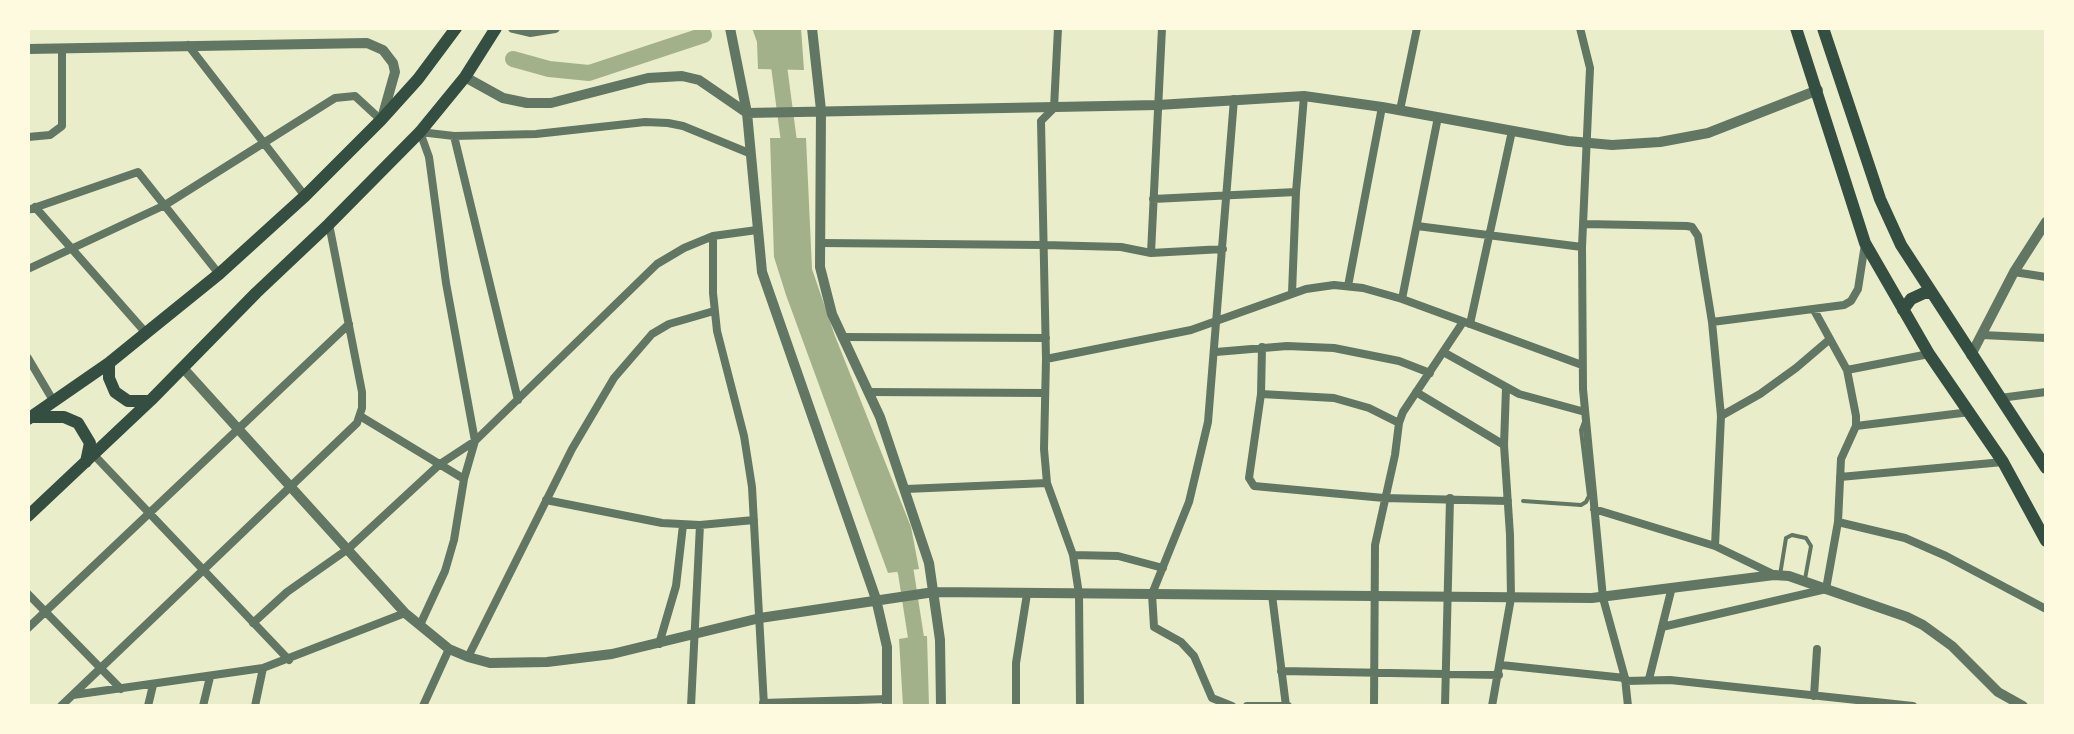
<!DOCTYPE html>
<style>
body{margin:0}
#map{position:relative;width:2074px;height:734px;overflow:hidden;background:#e9edc9;font-family:Overpass,sans-serif}
canvas{display:block}
.frame{position:absolute;inset:0;border:30px solid #fefae0;pointer-events:none}
</style>
<div id="map">
<canvas width="2074" height="734"></canvas>
<div class="frame"></div>
</div>
<script>
const ctx = document.querySelector('canvas').getContext('2d');
ctx.lineJoin = 'round';
function fillPath(path, color) { ctx.fillStyle = color; ctx.fill(path, 'evenodd'); }
const poly = rows => new Path2D(rows.map(r => 'M' + r).join(''));
function trace(path, color, width, dash) { ctx.strokeStyle = color; ctx.lineWidth = width; ctx.lineCap = dash ? 'butt' : 'round'; ctx.setLineDash(dash || []); ctx.stroke(path); }
const water = poly([
 [752,28,801,28,804,70,758,69,757,42],
 [770,138,806,138,812,269,835,336,911,527,919,569,888,573,786,295,774,257],
 [917,636,927,636,929,706,903,706,899,639]
]);
const canal = poly([
 [774,28,791,157],
 [513,59,549,69,589,73,704,35],
 [899,550,906,573,919,657]
]);
const service = poly([
 [1523,501,1581,505,1586,502,1589,496,1581,430,1584,422],
 [1780,575,1786,538,1792,535,1806,538,1811,546,1805,579]
]);
const minor = poly([
 [1058,28,1054,108,1041,121,1046,359,1044,449,1047,483,1073,555,1079,594,1080,706],
 [1580,28,1590,68,1582,247,1583,389,1603,598,1625,678,1628,706],
 [188,45,305,196],
 [1400,110,1417,28],
 [454,136,518,400],
 [28,137,50,135,62,126,62,48],
 [1153,199,1296,192],
 [35,207,146,333],
 [28,210,138,172,219,274],
 [1584,224,1687,226,1692,227,1698,236,1712,322,1721,416,1715,546],
 [1417,226,1582,247],
 [713,236,713,293,717,331,744,436,752,487,764,706],
 [820,243,1044,245,1121,247,1151,253,1223,249],
 [1151,253,1162,28],
 [28,269,165,205,335,98,355,96,381,120],
 [2014,272,2046,277],
 [1348,286,1382,107],
 [1292,293,1296,192,1304,96],
 [1402,299,1438,117],
 [1712,322,1844,305,1851,301,1858,289,1865,244],
 [1470,324,1512,131],
 [1982,335,2046,338],
 [842,337,1046,338],
 [1262,347,1261,394,1249,478,1254,486,1384,498,1508,501],
 [1216,352,1287,346,1334,348,1399,361,1430,373],
 [1445,353,1519,394,1585,412],
 [28,358,54,402],
 [1046,359,1191,330,1306,289,1334,285,1363,288,1402,299,1582,365],
 [1847,370,1929,354],
 [869,392,1045,393],
 [1416,392,1504,445],
 [1261,394,1334,398,1369,408,1399,423],
 [2000,398,2046,392],
 [360,416,464,479],
 [1721,416,1760,394,1796,368,1830,339],
 [1856,426,1970,412],
 [94,455,289,660],
 [1840,477,2003,462],
 [906,489,1047,483],
 [546,500,662,523,700,525,754,520],
 [1594,509,1715,546,1773,574],
 [1838,522,1905,538,1946,556,2046,609],
 [1073,555,1118,556,1163,568],
 [28,594,121,689],
 [1272,595,1286,706],
 [253,623,287,592,348,549,440,464,475,441,657,264,684,248,713,236,757,230],
 [420,625,445,571,454,540,464,479,475,441,446,283,429,157,420,132,454,136,536,134,645,122,668,123,683,126,749,153],
 [1662,627,1826,589,1838,522,1841,459,1856,426,1856,416,1847,370,1814,310],
 [28,628,349,324],
 [659,644,676,586,683,525],
 [468,657,572,449,614,378,652,334,669,324,714,311],
 [1501,665,1625,678],
 [1281,671,1499,675],
 [1649,679,1672,587],
 [1625,681,1670,680,1913,706],
 [73,695,263,668,405,613],
 [1814,696,1817,649],
 [763,703,888,699],
 [61,706,357,423,362,408,362,392,329,224],
 [148,706,153,685],
 [203,706,210,677],
 [255,706,263,668],
 [423,706,449,649],
 [691,706,700,525],
 [1016,706,1016,663,1027,594],
 [1232,706,1212,698,1194,656,1181,642,1154,627,1152,594,1189,502,1208,422,1234,99],
 [1247,706,1288,706],
 [1374,706,1375,545,1395,455,1399,423,1403,412,1463,322],
 [1445,706,1450,498],
 [1492,706,1511,598,1510,535,1504,445,1506,388]
]);
const tertiary = poly([
 [513,28,530,32,555,28],
 [730,28,747,113,762,272,876,599,887,647,887,706],
 [812,28,821,110,820,267,832,314,880,417,929,563,940,640,941,706],
 [28,49,367,43,383,50,393,63,395,72,382,118],
 [465,77,503,98,527,103,551,103,648,78,682,76,699,80,747,113,1158,105,1304,96,1382,107,1568,141,1612,145,1660,142,1708,133,1818,90],
 [1971,355,2014,272,2046,222],
 [183,368,405,613,449,649,468,657,490,663,547,662,612,654,760,618,934,592,1592,598,1774,575,1789,576,1826,589,1907,617,1923,625,1952,646,1998,692,2023,706]
]);
const primary = poly([
 [1796,28,1865,243,1929,354,2003,462,2046,541],
 [1823,28,1880,199,1901,245,2046,468],
 [1903,310,1911,299,1924,293,1931,293],
 [109,363,109,378,115,392,128,401,150,401],
 [32,417,64,417,78,423,90,443,86,462],
 [28,419,109,363,146,333,219,274,305,196,381,120,418,79,456,28],
 [28,516,151,400,256,293,329,224,420,132,465,77,496,28]
]);
fillPath(water, '#a3b18a');
trace(canal, '#a3b18a', 16);
trace(service, '#617663', 4);
trace(minor, '#617663', 8);
trace(tertiary, '#617663', 10);
trace(primary, '#344e41', 12);
</script>
